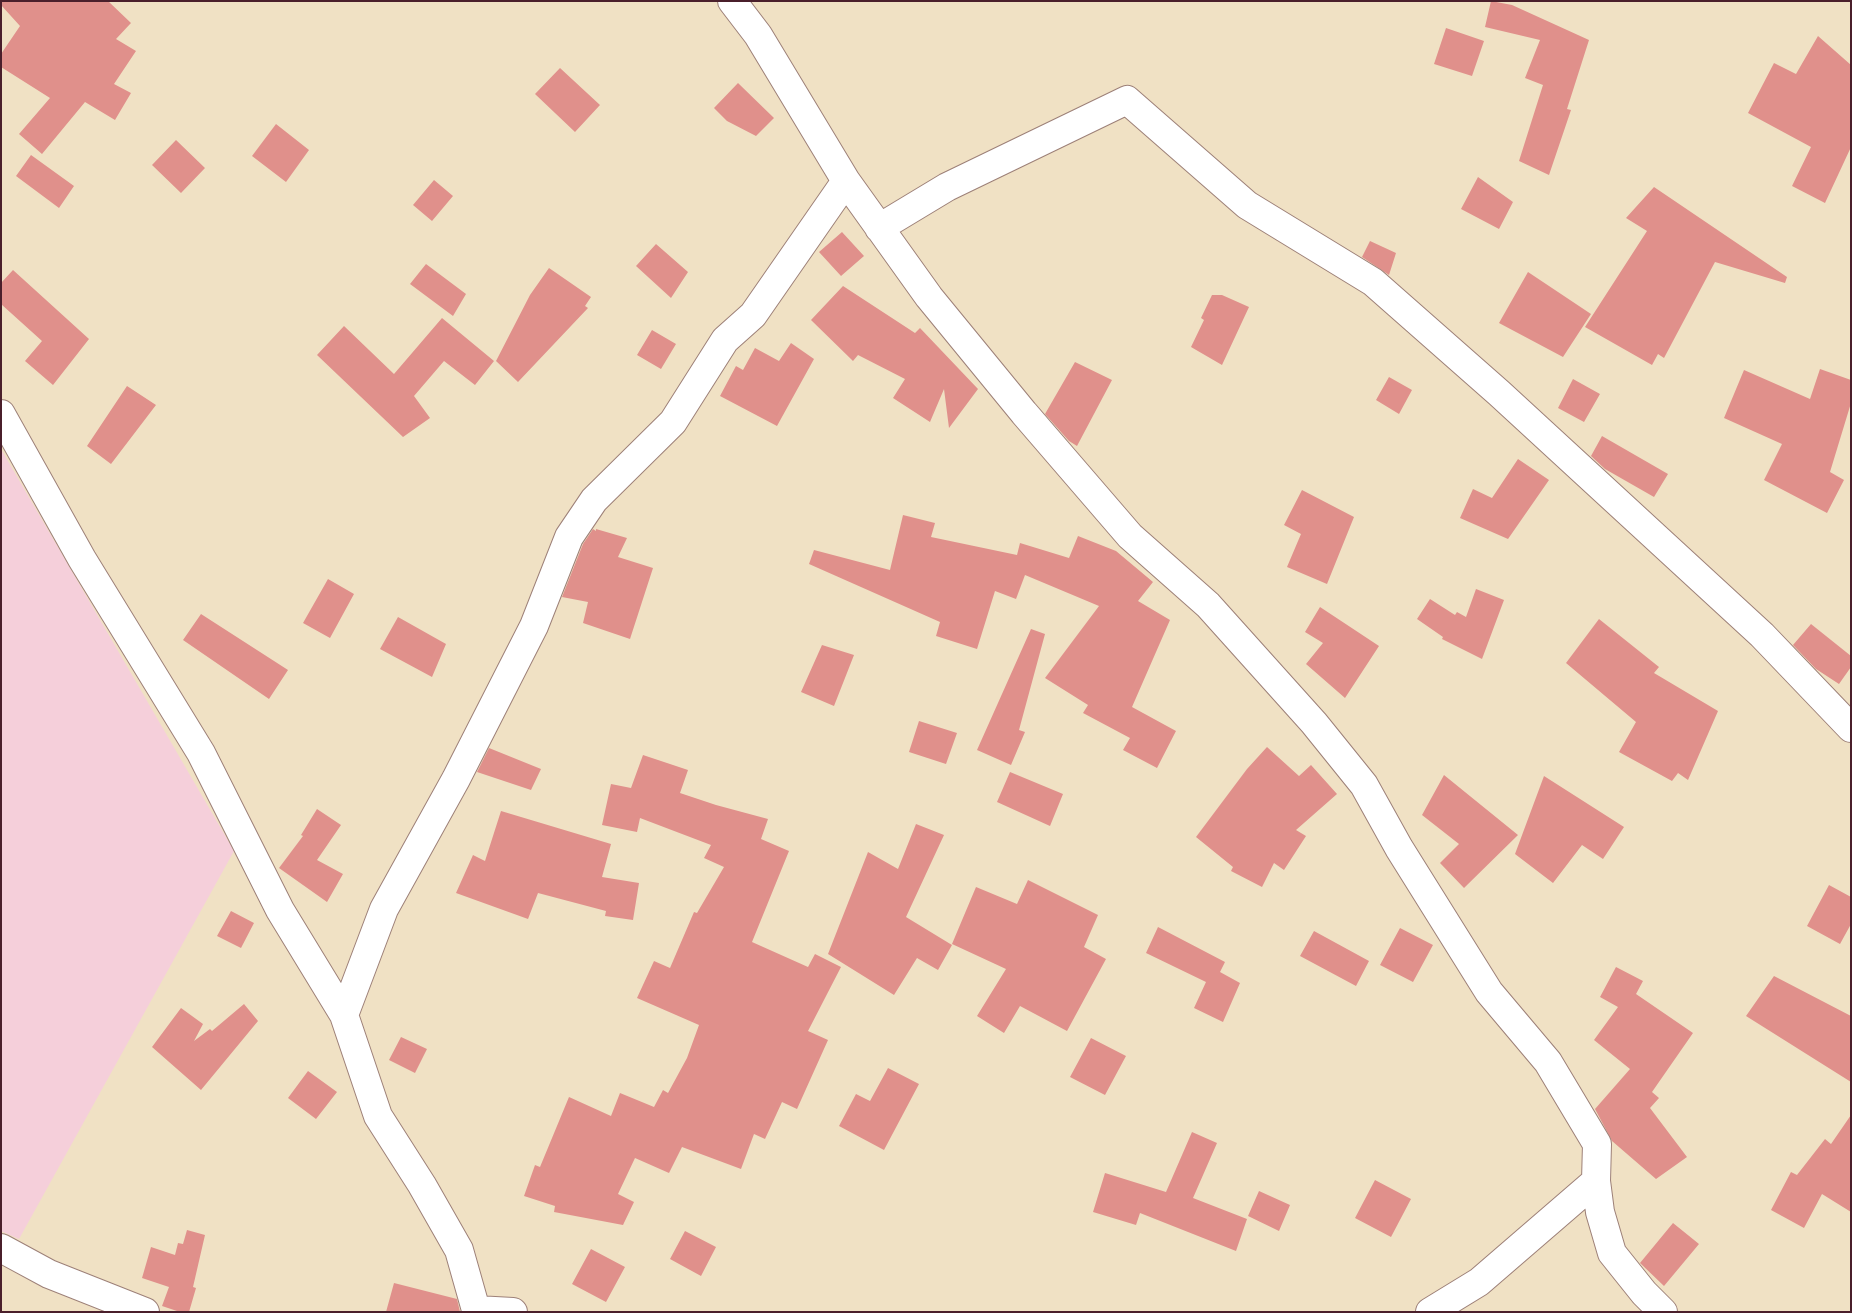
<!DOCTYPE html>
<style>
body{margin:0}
#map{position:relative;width:1852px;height:1313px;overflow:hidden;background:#f0e1c4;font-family:"IM FELL Great Primer",serif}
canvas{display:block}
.frame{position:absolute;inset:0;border:2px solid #4a1f2b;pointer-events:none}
</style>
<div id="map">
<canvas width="1852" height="1313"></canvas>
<div class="frame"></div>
</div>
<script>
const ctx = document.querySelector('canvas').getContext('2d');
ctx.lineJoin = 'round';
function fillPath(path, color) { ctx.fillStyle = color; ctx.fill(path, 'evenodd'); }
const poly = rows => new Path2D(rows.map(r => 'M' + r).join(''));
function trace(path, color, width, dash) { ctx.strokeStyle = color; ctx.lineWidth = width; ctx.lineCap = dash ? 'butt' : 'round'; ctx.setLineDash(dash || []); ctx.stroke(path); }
const built = poly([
 [1,449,234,851,19,1239,1,1231]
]);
const building = poly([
 [1,1,108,1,131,23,116,39,136,51,114,84,131,93,115,120,85,102,42,154,19,134,50,98,1,67,1,54,20,26,1,5],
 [1491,1,1512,5,1589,40,1567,109,1571,110,1549,175,1519,161,1543,85,1525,78,1540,40,1485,27],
 [1446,28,1484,41,1472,76,1434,64],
 [1818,36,1851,65,1851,147,1825,203,1792,186,1811,147,1748,113,1774,63,1796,74],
 [560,68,600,105,575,132,535,94],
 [738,83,774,118,756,136,727,121,714,108],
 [276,124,309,150,286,182,252,156],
 [176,140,205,168,181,193,152,165],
 [31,155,74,186,59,208,16,176],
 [1478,177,1513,202,1499,229,1461,209],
 [434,180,453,196,432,221,413,205],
 [1654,187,1787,277,1785,283,1715,262,1664,358,1658,354,1652,365,1585,327,1647,231,1626,218],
 [842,232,864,256,841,276,819,252],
 [1370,241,1396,253,1389,275,1362,257],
 [656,244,688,272,671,298,636,266],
 [426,264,466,294,453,316,410,284],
 [549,268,591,297,585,306,588,308,518,382,496,361,530,295],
 [13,270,89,339,53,385,25,361,42,341,1,304,1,283],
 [1528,272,1591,314,1563,357,1499,323],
 [843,286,915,333,920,328,978,389,949,428,944,389,930,422,893,398,905,379,858,355,853,361,811,320],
 [1212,295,1222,295,1249,307,1222,365,1191,347,1204,320,1201,318],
 [442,318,494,361,475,385,444,361,414,396,430,418,403,437,317,355,344,326,394,374],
 [652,330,676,344,661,369,637,355],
 [791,343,814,359,777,426,720,396,736,366,743,370,755,348,779,361],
 [1075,362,1112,380,1077,446,1069,441,1045,414],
 [1820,369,1851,380,1851,403,1830,472,1844,480,1827,513,1764,480,1782,444,1724,418,1744,370,1810,399],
 [1389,377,1412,390,1399,414,1376,400],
 [1573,379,1600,394,1584,422,1558,408],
 [127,386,156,405,111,464,87,446],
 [1602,436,1668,474,1654,497,1605,469,1591,456],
 [1518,459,1549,480,1508,539,1460,518,1473,489,1492,498],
 [1302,490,1354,517,1327,584,1287,567,1301,534,1284,525],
 [903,515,935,523,931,537,1017,555,1020,543,1069,558,1078,536,1116,551,1153,582,1138,601,1170,620,1132,707,1176,731,1157,768,1123,750,1130,738,1083,713,1088,705,1045,678,1099,606,1025,575,1016,599,995,591,977,649,936,636,940,622,809,564,814,550,890,570],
 [593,529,596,531,596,529,627,538,618,557,653,568,630,639,583,623,588,602,562,597,583,544],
 [328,579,354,594,330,638,303,623],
 [1476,589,1504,600,1482,659,1442,639,1443,637,1417,619,1430,599,1455,615,1457,612,1466,617],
 [1320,607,1379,646,1345,698,1306,664,1323,643,1305,632],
 [201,614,288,670,269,699,183,640],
 [398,617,446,644,432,677,380,649],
 [1599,619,1659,667,1654,673,1718,711,1688,780,1678,773,1672,781,1619,752,1636,722,1566,663],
 [1811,624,1851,656,1851,667,1839,684,1816,669,1793,645],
 [1031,629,1045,634,1019,730,1025,732,1011,765,977,750],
 [822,645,854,655,834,706,801,692],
 [919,721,957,733,946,764,909,752],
 [1267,747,1299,776,1311,765,1337,794,1296,830,1306,836,1284,870,1274,863,1262,887,1231,871,1233,867,1196,837,1247,769],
 [489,748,541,769,531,790,477,772],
 [643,755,688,770,680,793,716,805,768,819,761,839,789,851,752,942,808,967,815,954,841,967,808,1031,828,1040,797,1109,782,1102,765,1139,754,1134,741,1169,682,1147,669,1173,635,1158,618,1194,634,1202,623,1225,554,1212,555,1206,524,1196,535,1165,540,1167,569,1097,611,1116,620,1093,654,1107,663,1090,668,1093,687,1058,699,1025,637,998,654,961,670,968,694,912,697,913,724,867,704,858,711,845,640,818,637,832,602,825,611,784,631,788],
 [1010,772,1063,794,1050,826,997,802],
 [1444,775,1518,835,1464,888,1440,863,1459,844,1422,815],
 [1544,776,1624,827,1603,859,1582,845,1553,883,1515,854],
 [317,809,341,825,317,860,343,874,327,902,279,868,303,836,301,835],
 [501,811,611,844,602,877,639,883,633,920,605,916,606,911,538,893,528,919,456,893,473,855,485,861],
 [916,824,944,835,906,917,952,945,938,970,917,958,894,995,828,954,868,852,898,869],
 [1028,880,1098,915,1084,947,1106,959,1067,1031,1020,1006,1004,1033,977,1016,1006,969,952,944,976,887,1017,904],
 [1829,885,1851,897,1851,924,1840,944,1807,926],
 [231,911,254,923,241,948,217,936],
 [1158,927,1225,962,1220,972,1240,983,1223,1022,1194,1008,1206,982,1146,953],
 [1400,928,1433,945,1413,982,1380,965],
 [1314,931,1369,961,1356,986,1300,956],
 [1616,967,1643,981,1636,994,1693,1033,1652,1092,1659,1098,1650,1108,1687,1157,1656,1179,1612,1141,1595,1109,1630,1069,1594,1040,1618,1007,1600,997],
 [1774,976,1851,1016,1851,1082,1746,1016],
 [244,1004,258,1021,201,1090,152,1047,181,1008,203,1024,194,1041,210,1029,212,1031],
 [401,1037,427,1049,415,1073,389,1060],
 [1091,1038,1126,1056,1105,1095,1070,1077],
 [888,1068,919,1084,884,1150,839,1126,856,1094,870,1101],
 [308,1071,337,1092,316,1119,288,1098],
 [1851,1115,1851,1212,1822,1194,1804,1228,1771,1210,1791,1172,1797,1175,1825,1139,1831,1144],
 [1192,1132,1217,1143,1193,1198,1247,1219,1236,1251,1140,1213,1136,1225,1093,1212,1105,1173,1166,1192],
 [1375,1180,1411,1199,1391,1237,1355,1218],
 [1259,1191,1290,1205,1279,1231,1248,1216],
 [1673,1223,1699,1244,1664,1286,1640,1263],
 [187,1230,205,1235,193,1287,196,1288,189,1312,180,1312,162,1306,169,1287,142,1278,151,1247,175,1255,178,1243,183,1244],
 [685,1231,716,1247,701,1276,670,1259],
 [591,1249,625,1267,606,1302,572,1284],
 [394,1283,457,1299,460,1312,386,1312]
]);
const minor = poly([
 [732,1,758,35,846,181,929,297,1024,413,1130,536,1208,605,1314,723,1364,785,1399,848,1489,992,1548,1062,1597,1144,1596,1181,1600,1212,1612,1253,1644,1293,1663,1312],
 [879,228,947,187,1127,100,1247,205,1373,282,1499,393,1762,635,1851,728],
 [1,414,82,559,201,753,280,910,344,1015,378,1116,422,1185,459,1250,476,1310,513,1312],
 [344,1015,384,909,456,779,534,626,569,537,594,500,673,422,725,340,753,315,846,181],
 [1,1248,49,1274,145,1312],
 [1430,1312,1479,1282,1596,1181]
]);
fillPath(built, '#f5cfda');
fillPath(building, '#e0908b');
trace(minor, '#9d8078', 30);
trace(minor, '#fff', 28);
</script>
